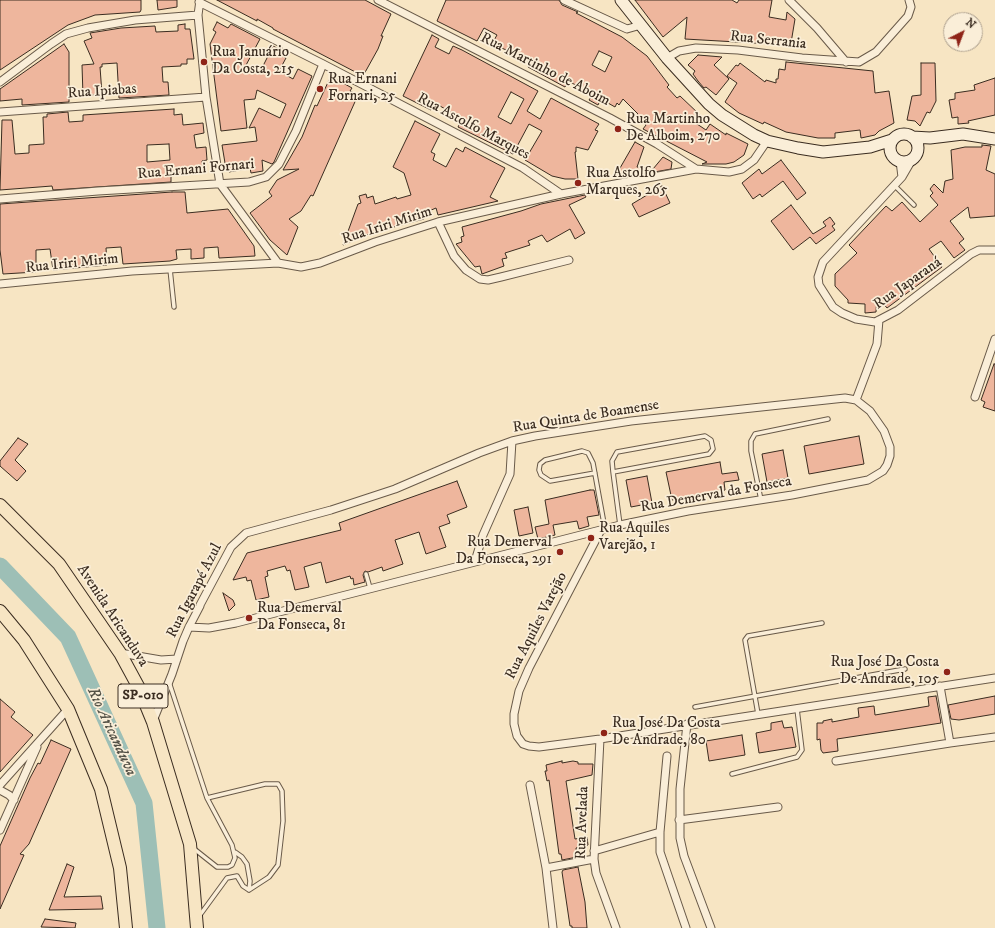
<!DOCTYPE html>
<meta charset="utf-8">
<style>
body{margin:0}
#map{position:relative;width:995px;height:928px;overflow:hidden;background:#f7e5c3;font-family:"IM FELL DW Pica",serif}
canvas{display:block}
.north{position:absolute;left:943px;top:12px;width:40px;height:40px;box-sizing:border-box;background:#faeed8;border:1px solid #ada08e;border-radius:50%;rotate:42deg;font-size:11px;font-weight:700;line-height:16px;text-align:center;color:#3a2c20}
.north::after{content:'';display:block;margin:auto;width:14px;height:18px;background:#8f2418;clip-path:polygon(50% 0,100% 100%,50% 72%,0 100%)}
</style>
<div id="map">
<canvas width="995" height="928"></canvas>
<div class="north">N</div>
</div>
<script>
const ctx = document.querySelector('canvas').getContext('2d');
ctx.lineJoin = 'round';
const poly = rows => new Path2D(rows.map(r => 'M' + r).join(''));
function trace(path, color, width, dash) { ctx.strokeStyle = color; ctx.lineWidth = width; ctx.lineCap = dash ? 'butt' : 'round'; ctx.setLineDash(dash || []); ctx.stroke(path); }
function fillPath(path, color) { ctx.fillStyle = color; ctx.fill(path, 'evenodd'); }
function drawText(font, color, halo, rows, align = 'center') {
  ctx.font = font + ' "IM FELL DW Pica",serif'; ctx.lineWidth = 3.5; ctx.setLineDash([]); ctx.textBaseline = 'middle'; ctx.strokeStyle = halo; ctx.fillStyle = color; for (const [text, x, y, turn = 0] of rows) {
    ctx.save(); ctx.translate(x, y); ctx.rotate((+turn || 0) * Math.PI / 180); ctx.textAlign = isNaN(turn) ? turn : align; if (halo) ctx.strokeText(text, 0, 0); ctx.fillText(text, 0, 0); ctx.restore();
  }
}
const river = poly([
 [0,566,68,637,144,803,157,928]
]);
const building = poly([
 [0,0,141,0,141,10,140,12,95,15,68,25,0,70,0,0],
 [157,0,177,0,177,7,158,10,157,0],
 [217,0,365,0,391,14,381,36,383,36,378,49,363,76,273,29,273,28,257,19,257,21,217,0],
 [446,0,559,0,562,5,578,12,576,13,622,37,647,56,669,85,667,87,677,98,680,96,700,115,694,122,706,130,710,124,726,135,726,133,748,144,744,155,734,162,726,164,702,164,707,162,643,129,646,125,636,116,638,114,623,99,619,105,617,103,615,107,601,99,598,105,589,100,593,94,568,81,565,87,528,67,530,63,521,56,499,47,499,46,493,42,497,35,484,28,477,41,437,21,446,0],
 [599,51,612,57,605,72,592,65,599,51],
 [635,0,732,0,737,3,739,0,772,0,769,17,786,20,787,12,795,19,791,43,789,45,685,39,687,17,663,37,635,0],
 [217,22,228,28,231,24,260,39,245,67,259,74,273,46,281,50,279,54,286,58,279,71,293,79,298,69,312,76,274,162,272,164,262,160,263,171,251,173,250,168,229,172,226,169,222,145,257,141,255,127,249,128,259,108,280,118,286,104,257,90,255,99,244,100,247,128,221,131,210,44,216,32,213,30,217,22],
 [185,24,185,29,190,29,194,59,187,59,187,64,181,64,181,66,162,67,163,82,168,82,169,95,119,98,117,63,102,64,102,67,100,67,102,94,83,96,82,65,94,64,84,41,92,38,90,33,121,28,155,26,156,32,178,31,178,25,185,24],
 [432,35,439,39,435,47,449,54,453,46,462,50,538,91,527,111,540,119,551,98,599,124,595,130,598,131,588,150,576,147,576,152,575,152,578,179,565,179,552,176,525,160,542,131,529,124,513,154,458,127,462,119,435,103,431,110,403,96,432,35],
 [511,92,524,99,511,124,498,117,511,92],
 [64,44,69,52,69,102,22,105,22,99,0,101,0,89,64,44],
 [698,55,722,57,714,65,729,79,716,95,706,87,704,88,698,81,693,74,695,71,688,65,698,55],
 [786,62,873,71,875,93,889,91,894,123,879,131,875,135,861,138,860,130,835,133,835,138,818,138,786,132,764,122,763,124,739,113,725,102,737,83,727,76,736,65,738,66,740,63,765,82,766,80,776,83,776,79,778,79,779,69,785,70,786,62],
 [921,63,935,63,936,101,930,113,927,112,920,126,915,121,907,120,912,96,921,95,921,63],
 [330,78,334,78,352,88,350,91,358,95,313,196,311,195,301,211,289,219,298,227,287,255,270,240,250,213,272,196,269,192,277,180,299,169,283,170,302,137,315,105,317,106,330,78],
 [995,78,995,115,968,121,969,123,958,124,958,117,952,118,949,100,955,99,955,93,975,90,974,85,995,78],
 [174,109,174,115,182,114,183,125,203,123,204,133,194,135,196,148,206,147,207,160,202,161,203,170,171,174,171,182,53,190,52,186,0,190,2,120,12,120,15,154,29,153,29,145,44,144,43,117,47,117,47,114,68,112,69,122,83,121,83,115,174,109],
 [169,144,170,160,147,162,147,145,169,144],
 [415,121,440,134,431,152,435,154,433,160,446,167,456,148,463,152,465,147,505,168,490,197,498,201,438,215,436,208,422,214,424,219,371,233,343,245,358,204,361,203,359,196,366,194,367,198,373,196,375,204,396,197,397,199,411,195,404,173,393,167,415,121],
 [635,142,644,147,637,167,653,169,663,157,672,162,671,169,649,173,616,175,635,142],
 [982,145,991,146,986,170,995,174,995,216,970,218,968,207,950,221,964,239,959,243,965,250,954,258,941,241,929,249,942,267,887,308,877,296,876,312,865,313,865,304,848,303,848,300,835,286,835,274,857,253,849,245,886,206,892,211,902,202,920,222,938,205,930,196,933,193,930,189,934,184,943,193,945,181,953,179,951,150,965,147,982,147,982,145],
 [781,160,806,193,797,200,783,181,762,197,760,194,753,199,742,183,759,169,762,174,781,160],
 [662,186,670,203,639,217,632,204,662,186],
 [172,192,185,192,187,213,228,209,254,246,255,256,219,258,218,247,204,248,204,258,191,259,191,249,176,250,177,259,170,261,123,264,121,247,106,248,107,265,53,270,50,249,36,250,36,272,3,274,0,250,0,204,172,192],
 [585,195,586,197,569,205,585,233,575,239,570,229,547,242,542,235,528,241,530,245,505,253,507,258,502,259,504,266,482,274,480,266,475,267,456,244,462,242,461,237,464,236,462,227,521,211,541,204,585,195],
 [791,205,813,234,826,226,823,222,830,217,835,224,832,226,835,230,816,244,810,237,793,250,771,221,791,205],
 [994,364,995,364,995,411,983,407,985,402,981,400,994,364],
 [859,436,864,464,809,474,804,446,859,436],
 [18,438,28,444,15,460,26,471,17,481,0,466,0,461,18,438],
 [783,450,788,478,767,482,762,454,783,450],
 [720,462,722,474,737,472,739,480,724,482,725,490,672,500,666,472,720,462],
 [647,476,652,503,631,507,626,480,647,476],
 [457,481,467,507,447,515,450,523,439,527,446,547,426,554,419,532,395,540,403,564,383,571,382,567,368,572,365,571,363,575,365,582,354,585,353,578,351,579,350,576,326,583,321,562,304,567,309,587,295,590,290,570,287,571,285,566,267,571,268,576,265,577,269,597,256,600,251,580,247,581,246,577,233,580,247,553,341,530,339,523,457,481],
 [590,490,594,490,599,515,587,517,589,526,579,529,577,521,553,525,555,535,538,539,535,527,549,524,545,500,590,490],
 [528,507,533,533,519,536,514,510,528,507],
 [223,593,233,600,235,605,229,611,223,593],
 [936,696,941,723,837,739,838,751,823,753,821,750,820,739,817,740,817,723,823,723,823,721,832,719,832,722,859,717,858,708,874,706,875,715,929,706,928,697,936,696],
 [995,696,995,714,959,720,951,719,948,705,995,696],
 [0,699,15,712,11,717,33,735,0,772,0,699],
 [782,721,784,728,792,727,796,747,759,753,756,733,771,730,771,723,782,721],
 [742,735,745,755,709,761,706,741,742,735],
 [51,740,71,749,29,844,20,854,24,855,0,909,0,846,30,778,38,763,40,764,51,740],
 [562,761,562,763,573,761,578,762,578,764,593,764,592,775,566,781,575,839,587,837,588,845,576,848,577,857,562,860,561,854,559,854,549,780,547,781,545,771,547,771,546,765,562,761],
 [67,864,74,867,64,897,101,896,103,909,49,910,67,864],
 [578,867,585,902,587,928,572,928,572,926,570,926,562,872,563,870,578,867],
 [45,919,76,923,75,928,41,927,45,919]
]);
const service = poly([
 [894,185,914,205],
 [170,269,174,307],
 [613,472,612,461,617,452,705,436,711,440,713,449,709,454,613,472,620,525],
 [595,473,550,481,541,475,539,470,540,464,545,460,582,451,588,453,593,463,605,529],
 [761,500,751,451,751,441,755,434,828,419],
 [366,574,370,588],
 [169,682,207,798],
 [695,707,905,669],
 [758,714,745,640,748,636,822,623],
 [732,774,797,757,802,750,797,709],
 [193,848,217,867,228,867,232,865,235,858,232,845,207,798,265,784,278,784,282,791,283,821,278,865,269,877,249,890],
 [235,852,242,857,247,864,250,881,249,890],
 [200,915,227,878,237,876,243,886,249,890]
]);
const minor = poly([
 [200,0,198,15,206,97,220,184,278,263],
 [378,0,610,118,657,144,696,169],
 [564,0,627,29,641,25],
 [789,0,817,28,846,62],
 [199,2,323,64,523,168,561,194],
 [667,58,679,51,696,48,738,50,802,58,859,62,876,52,908,16,911,7,909,0],
 [0,82,51,44,66,34,88,28,135,20,198,15],
 [0,112,206,97],
 [900,161,902,177,913,158],
 [902,177,823,262,818,277,819,285,833,307,842,313,856,319,875,322,898,310,971,254,979,250,995,250],
 [0,199,98,191,249,182,266,177,279,164,296,131,323,64],
 [438,222,454,256,466,270,480,279,488,280,501,277,569,260],
 [0,284,132,271,278,263,301,267,320,263,375,242,438,222,561,194,696,169,729,172,742,169,754,160,767,141],
 [975,397,995,339],
 [856,400,877,344,879,320],
 [601,530,529,668,519,691,514,714,514,724,517,736,523,744,529,746,539,747,600,739,995,678],
 [475,561,483,535,510,474,512,441],
 [120,653,161,660,177,659],
 [153,721,172,674,183,641,189,627,200,606,200,605,231,547,246,533,331,510,395,489,479,453,512,441,535,436,631,421,845,398,856,400,870,411,884,431,890,447,890,456,887,465,883,471,868,480,792,495,688,511,620,525,236,623,209,628,189,627],
 [687,724,680,789,680,838,684,856,711,928],
 [600,739,594,859,596,873,616,928],
 [950,743,995,737],
 [667,756,660,832,660,852,686,928],
 [836,761,950,743,940,686],
 [0,785,68,709],
 [530,785,546,868,553,928],
 [0,790,9,795,14,800],
 [679,820,778,807],
 [0,830,37,747],
 [594,851,660,832],
 [546,868,594,859]
]);
const secondary = poly([
 [621,0,667,58,709,104,722,115,754,135,767,141,798,148,823,152,870,147,892,140],
 '890 148a14 14 0 1 1 28 0a14 14 0 1 1-28 0Z',
 [912,137,930,138,963,134,995,139]
]);
const trunk = poly([
 [0,505,59,564,120,653,139,688,153,722,190,844,197,928],
 [0,611,24,640,68,709,101,789,120,868,126,928]
]);
const markers = [
 [204,62,4,"#8f2418"],
 [320,89,4,"#8f2418"],
 [618,129,4,"#8f2418"],
 [578,183,4,"#8f2418"],
 [591,538,4,"#8f2418"],
 [560,552,4,"#8f2418"],
 [249,618,4,"#8f2418"],
 [947,672,4,"#8f2418"],
 [604,733,4,"#8f2418"]
];
const shields = [
 [143,696,50]
];
const shieldNames = [
 ["SP-010",143,696]
];
const streetNames = [
 ["Rua Serrania",768,41,6],
 ["Rua Martinho de Aboim",545,70,27],
 ["Rua Ipiabas",102,92,-4],
 ["Rua Astolfo Marques",473,127,28],
 ["Rua Ernani Fornari",196,170,-5],
 ["Rua Iriri Mirim",387,226,-18],
 ["Rua Iriri Mirim",72,264,-6],
 ["Rua Japaraná",908,284,-35],
 ["Rua Quinta de Boamense",586,417,-9],
 ["Rua Demerval da Fonseca",716,495,-10],
 ["Rua Igarapé Azul",195,591,-63],
 ["Avenida Aricanduva",112,616,57],
 ["Rua Aquiles Varejão",537,626,-63],
 ["Rua Avelada",583,823,-88]
];
const poiNames = [
 ["Rua Januário",212,53],
 ["Da Costa, 215",212,70],
 ["Rua Ernani",328,80],
 ["Fornari, 25",328,97],
 ["Rua Martinho",626,120],
 ["De Alboim, 270",626,137],
 ["Rua Astolfo",586,174],
 ["Marques, 265",586,191],
 ["Rua Aquiles",599,529],
 ["Varejão, 1",599,546],
 ["Rua Demerval",552,543,"right"],
 ["Da Fonseca, 291",552,560,"right"],
 ["Rua Demerval",257,609],
 ["Da Fonseca, 81",257,626],
 ["Rua José Da Costa",939,663,"right"],
 ["De Andrade, 105",939,680,"right"],
 ["Rua José Da Costa",612,724],
 ["De Andrade, 80",612,741]
];
const waterNames = [
 ["Rio Aricanduva",111,732,65]
];
trace(river, '#9dbfb6', 17);
fillPath(building, '#eeb69d');
trace(building, '#3a2c20', 1);
trace(service, '#695a49', 5.5);
trace(minor, '#695a49', 9);
trace(secondary, '#3a2c20', 13);
trace(trunk, '#3a2c20', 14);
trace(service, '#faeed8', 3.5);
trace(minor, '#faeed8', 7);
trace(secondary, '#faeed8', 11);
trace(trunk, '#f7e5c3', 12);
for (const [x, y, r, color] of markers) { const dot = new Path2D(); dot.arc(x, y, r, 0, 2 * Math.PI); ctx.fillStyle = color; ctx.fill(dot); trace(dot, '#faeed8', 1.5); }
for (const [x, y, w] of shields) { const box = new Path2D(); box.roundRect(x - w / 2, y - 12, w, 24, 3); ctx.fillStyle = '#faeed8'; ctx.fill(box); trace(box, '#3a2c20', 1); }
drawText('bold 14px', '#3a2c20', null, shieldNames);
drawText('15px', '#3a2c20', '#faeed8', streetNames);
drawText('15px', '#3a2c20', '#faeed8', poiNames, 'left');
drawText('italic 16px', '#535146', '#faeed8', waterNames);
</script>
